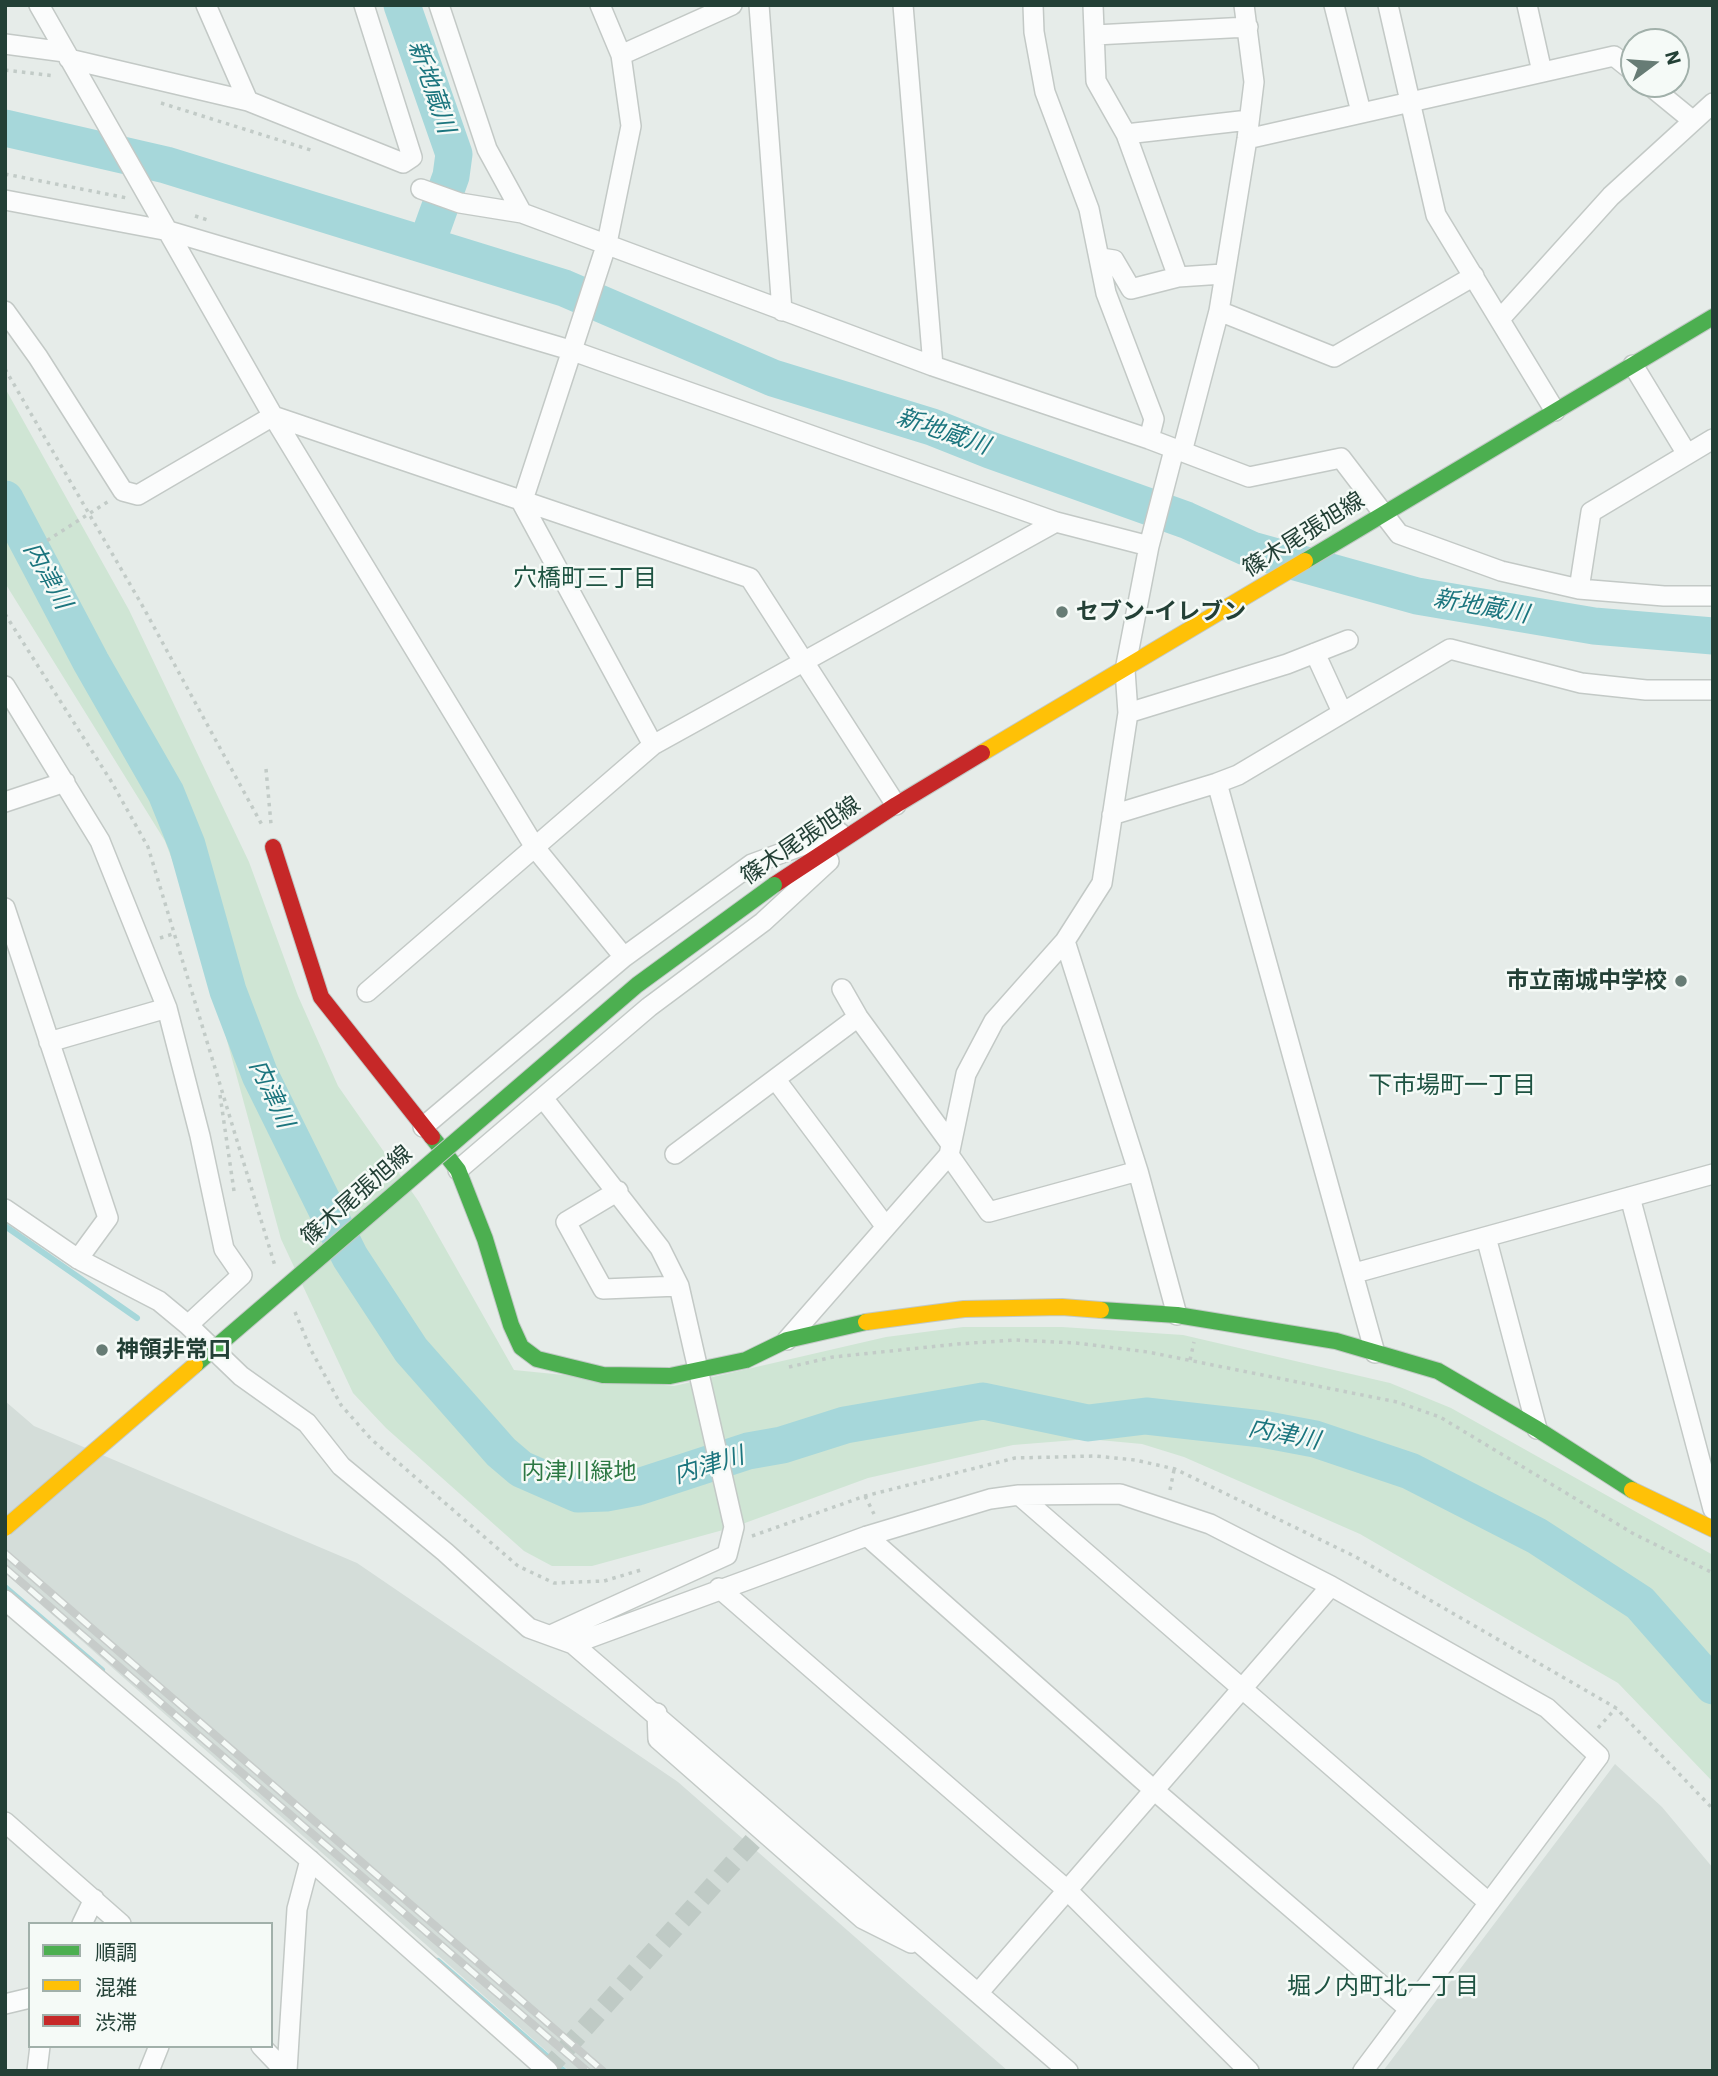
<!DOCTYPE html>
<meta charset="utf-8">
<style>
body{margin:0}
#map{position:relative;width:1718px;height:2076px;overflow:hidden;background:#e6ece9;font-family:"IBM Plex Sans","Noto Sans JP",sans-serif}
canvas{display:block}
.frame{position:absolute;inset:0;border:7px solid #234036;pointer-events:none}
.legend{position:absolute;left:28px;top:1922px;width:245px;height:126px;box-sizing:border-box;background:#f5faf7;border:2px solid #a1b0aa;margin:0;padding:9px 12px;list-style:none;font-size:21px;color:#234036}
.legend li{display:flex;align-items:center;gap:14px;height:35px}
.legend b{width:35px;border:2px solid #a1b0aa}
.north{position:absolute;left:1620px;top:28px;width:70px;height:70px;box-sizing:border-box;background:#f5faf7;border:2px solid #a1b0aa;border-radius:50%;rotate:74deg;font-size:19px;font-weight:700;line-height:28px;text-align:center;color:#234036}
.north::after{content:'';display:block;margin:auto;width:24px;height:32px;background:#677c75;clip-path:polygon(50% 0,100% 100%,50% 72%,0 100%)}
</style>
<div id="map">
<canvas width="1718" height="2076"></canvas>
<div class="frame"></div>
<ul class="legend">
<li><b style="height:9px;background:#4caf50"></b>順調</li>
<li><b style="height:9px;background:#ffc107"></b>混雑</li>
<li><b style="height:9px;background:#c62828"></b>渋滞</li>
</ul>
<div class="north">N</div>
</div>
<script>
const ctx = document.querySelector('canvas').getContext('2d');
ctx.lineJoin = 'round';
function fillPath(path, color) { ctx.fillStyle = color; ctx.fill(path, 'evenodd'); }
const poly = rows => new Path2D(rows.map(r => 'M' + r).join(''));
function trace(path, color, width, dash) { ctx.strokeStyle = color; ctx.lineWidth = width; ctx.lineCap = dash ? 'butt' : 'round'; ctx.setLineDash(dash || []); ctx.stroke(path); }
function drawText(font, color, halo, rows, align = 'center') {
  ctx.font = font + ' "IBM Plex Sans","Noto Sans JP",sans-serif'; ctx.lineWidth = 5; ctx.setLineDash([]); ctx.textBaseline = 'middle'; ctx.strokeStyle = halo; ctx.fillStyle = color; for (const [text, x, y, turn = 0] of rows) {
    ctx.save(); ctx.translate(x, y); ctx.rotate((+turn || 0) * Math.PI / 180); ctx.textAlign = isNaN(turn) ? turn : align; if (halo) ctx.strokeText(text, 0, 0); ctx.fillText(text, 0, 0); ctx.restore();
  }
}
const built = poly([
 [5,1401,34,1426,357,1563,678,1782,1008,2071,569,2071,5,1573],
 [1615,1764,1662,1807,1713,1868,1713,2071,1383,2071]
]);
const green = poly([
 [5,388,129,610,249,862,298,996,338,1086,419,1202,514,1370,674,1386,886,1337,963,1327,1062,1327,1183,1335,1390,1383,1451,1408,1713,1555,1713,1782,1618,1683,1360,1534,1184,1457,1142,1444,1088,1439,1013,1445,868,1478,734,1527,592,1566,552,1566,524,1551,386,1428,353,1393,281,1239,192,912,165,841,5,583]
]);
const stream = poly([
 [5,1226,137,1318],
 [5,1587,102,1670],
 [438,1961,564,2071]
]);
const river = poly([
 [402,5,454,154,451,176,427,243],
 [5,128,166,165,564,288,773,378,932,427,990,450,1186,520,1252,550,1417,596,1594,626,1713,636],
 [5,499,91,662,166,793,187,845,228,991,260,1075,350,1257,411,1350,501,1452,521,1469,578,1494,606,1493,638,1487,748,1451,782,1445,845,1425,983,1401,1088,1423,1146,1416,1262,1429,1315,1439,1410,1471,1537,1536,1640,1603,1713,1686]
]);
const streetTunnel = poly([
 [546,2071,762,1831]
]);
const path = poly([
 [5,70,55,76],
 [161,103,314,151],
 [5,174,127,198],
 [195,216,211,221],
 [5,369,142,605,262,825],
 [40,545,109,501],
 [5,614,111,781,148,847,275,1266],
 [266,769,271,824],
 [160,938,176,933],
 [220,1095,234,1191],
 [295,1312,311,1350,341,1405,371,1439,518,1566,554,1583,604,1581,641,1570],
 [1190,1360,1194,1342],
 [789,1367,833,1357,958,1344,1015,1340,1076,1343,1148,1352,1397,1402,1440,1417,1634,1534,1713,1573],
 [1170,1490,1174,1470],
 [865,1496,874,1514],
 [752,1536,865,1496,1015,1458,1095,1456,1135,1460,1175,1469,1354,1556,1616,1708,1713,1809],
 [1598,1728,1616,1708]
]);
const street = poly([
 [39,5,273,416,536,849,624,957],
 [206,5,248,101],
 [439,5,487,149,522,213,933,366,1149,439,1249,477,1341,458,1399,534,1501,571,1579,589,1664,596,1713,596],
 [600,5,621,55,631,126,607,243,522,503,653,745],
 [759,5,782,311],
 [903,5,933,366],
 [1033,5,1034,32,1045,92,1089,209,1106,293,1154,419,1149,439],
 [1093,5,1096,81,1126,134,1178,277],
 [1334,5,1361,112],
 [1388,5,1436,215,1555,411],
 [1527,5,1542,72],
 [1095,35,1248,27],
 [5,44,65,52],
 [621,55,732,5],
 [69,59,248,101,403,163,412,157,364,5],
 [1648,84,1692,120],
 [1126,134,1249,120],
 [1247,139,1614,56,1634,72],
 [421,189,460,203,522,213],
 [5,200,169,231,570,350,1056,522,1149,546],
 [1101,258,1114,260,1131,289,1178,277,1223,274],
 [5,311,38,357,123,491,138,495,273,416,750,578,896,805],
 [1219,311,1334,357,1474,276],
 [1500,319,1611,196,1713,103],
 [1633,365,1687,454],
 [1182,452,1219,311,1247,139,1254,82,1244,5],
 [1579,589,1591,512,1713,439],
 [1315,653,1342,712],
 [5,686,100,841,167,1008,200,1136,224,1249,242,1275,188,1325],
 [1128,713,1287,664,1348,640],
 [1217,783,1238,775,1450,649,1581,683,1646,690,1713,690],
 [5,802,65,782],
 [1112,815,1217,783,1375,1353],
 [5,908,108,1218,78,1259],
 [1065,941,1138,1171,1177,1315],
 [842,989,858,1017,950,1143],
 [367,992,653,745,1056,522],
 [49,1042,167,1008],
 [776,1080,886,1227],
 [543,1098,660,1248,679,1286,734,1527,727,1555,551,1635],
 [423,1127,624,957,752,864,839,832],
 [675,1154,858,1017],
 [949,1155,989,1212,1138,1171],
 [458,1170,649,1007,763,922,829,861],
 [618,1191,566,1222,603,1289,679,1286],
 [1630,1197,1713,1509],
 [5,1209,78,1259,159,1301,188,1325,241,1376,307,1423,341,1466,445,1552,529,1628,573,1644,1068,2071],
 [1486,1237,1537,1429],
 [1355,1273,1713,1174],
 [787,1340,949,1155,966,1074,994,1021,1065,941,1102,883,1128,713,1125,670,1149,546,1174,450],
 [1019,1495,1488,1902],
 [867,1536,1155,1791,1409,2009],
 [719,1588,1067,1890,1249,2071],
 [5,1600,310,1860,548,2071],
 [573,1644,867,1536,990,1499,1019,1495,1120,1494,1210,1524,1331,1586,1547,1708,1599,1756,1363,2071],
 [657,1713,658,1739,863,1919,911,1943],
 [5,1822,121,1924],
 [82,1924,94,1899],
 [979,1992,1331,1586],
 [5,2004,30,1998],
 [261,2046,285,2071],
 [37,2071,40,2046],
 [149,2071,159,2046],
 [287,2071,297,1909,310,1860]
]);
const fast = poly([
 [1305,561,1713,317],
 [432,1137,458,1170,485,1239,511,1325,521,1347,537,1359,603,1375,670,1376,746,1360,787,1340,866,1322],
 [1101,1310,1177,1315,1336,1341,1438,1371,1537,1429,1632,1490]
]);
const slow = poly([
 [982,753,1305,561],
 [866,1322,964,1309,1062,1307,1101,1310],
 [1632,1490,1713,1529]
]);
const jam = poly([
 [273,847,321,997,432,1137],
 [774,885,896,805,982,753]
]);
const rail = poly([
 [5,1553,603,2071],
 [5,1568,587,2071]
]);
const fastBridge = poly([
 [195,1365,637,985,774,885]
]);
const slowBridge = poly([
 [5,1528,195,1365]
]);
const markers = [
 [1062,612,7,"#677c75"],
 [1681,981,7,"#677c75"],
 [102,1350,7,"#677c75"]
];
const streetNames = [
 ["篠木尾張旭線",1304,535,-32],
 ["篠木尾張旭線",801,841,-34],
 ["篠木尾張旭線",357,1196,-41]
];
const poiNames = [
 ["セブン-イレブン",1076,612],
 ["市立南城中学校",1667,981,"right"],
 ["神領非常口",116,1350]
];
const parkNames = [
 ["内津川緑地",579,1472]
];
const waterNames = [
 ["新地蔵川",431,87,71],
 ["新地蔵川",943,432,19],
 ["内津川",47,576,61],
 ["新地蔵川",1481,607,10],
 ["内津川",271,1094,65],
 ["内津川",1284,1435,11],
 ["内津川",709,1466,-17]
];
const neighbourhoodNames = [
 ["穴橋町三丁目",585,579],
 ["下市場町一丁目",1452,1086],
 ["堀ノ内町北一丁目",1383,1987]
];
fillPath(built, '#d4ddd9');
fillPath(green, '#cfe5d4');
trace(stream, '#a6d7da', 6);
trace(river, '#a6d7da', 37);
trace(streetTunnel, '#bfcac5', 19, [19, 10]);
trace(street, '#c3c9c6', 22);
trace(fast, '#c2c9c6', 18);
trace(slow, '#c2c9c6', 18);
trace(jam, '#c2c9c6', 18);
trace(path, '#c2cbc7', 3.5, [3.5, 5]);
trace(street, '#fbfcfc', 19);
trace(fast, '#4caf50', 16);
trace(slow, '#ffc107', 16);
trace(jam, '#c62828', 16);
trace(rail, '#c7ccca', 8);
trace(rail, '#f5faf7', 5, [16]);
trace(fastBridge, '#c2c9c6', 18, []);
trace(slowBridge, '#c2c9c6', 18, []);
trace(fastBridge, '#4caf50', 16);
trace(slowBridge, '#ffc107', 16);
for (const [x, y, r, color] of markers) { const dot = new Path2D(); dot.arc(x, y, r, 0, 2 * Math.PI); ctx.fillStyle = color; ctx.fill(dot); trace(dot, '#f5faf7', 2.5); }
drawText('23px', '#234036', '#f5faf7', streetNames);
drawText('bold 23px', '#234036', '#f5faf7', poiNames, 'left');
drawText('23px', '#2c7843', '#f5faf7', parkNames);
drawText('italic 24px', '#1b757e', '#f5faf7', waterNames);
drawText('24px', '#1e5342', '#f5faf7', neighbourhoodNames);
</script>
